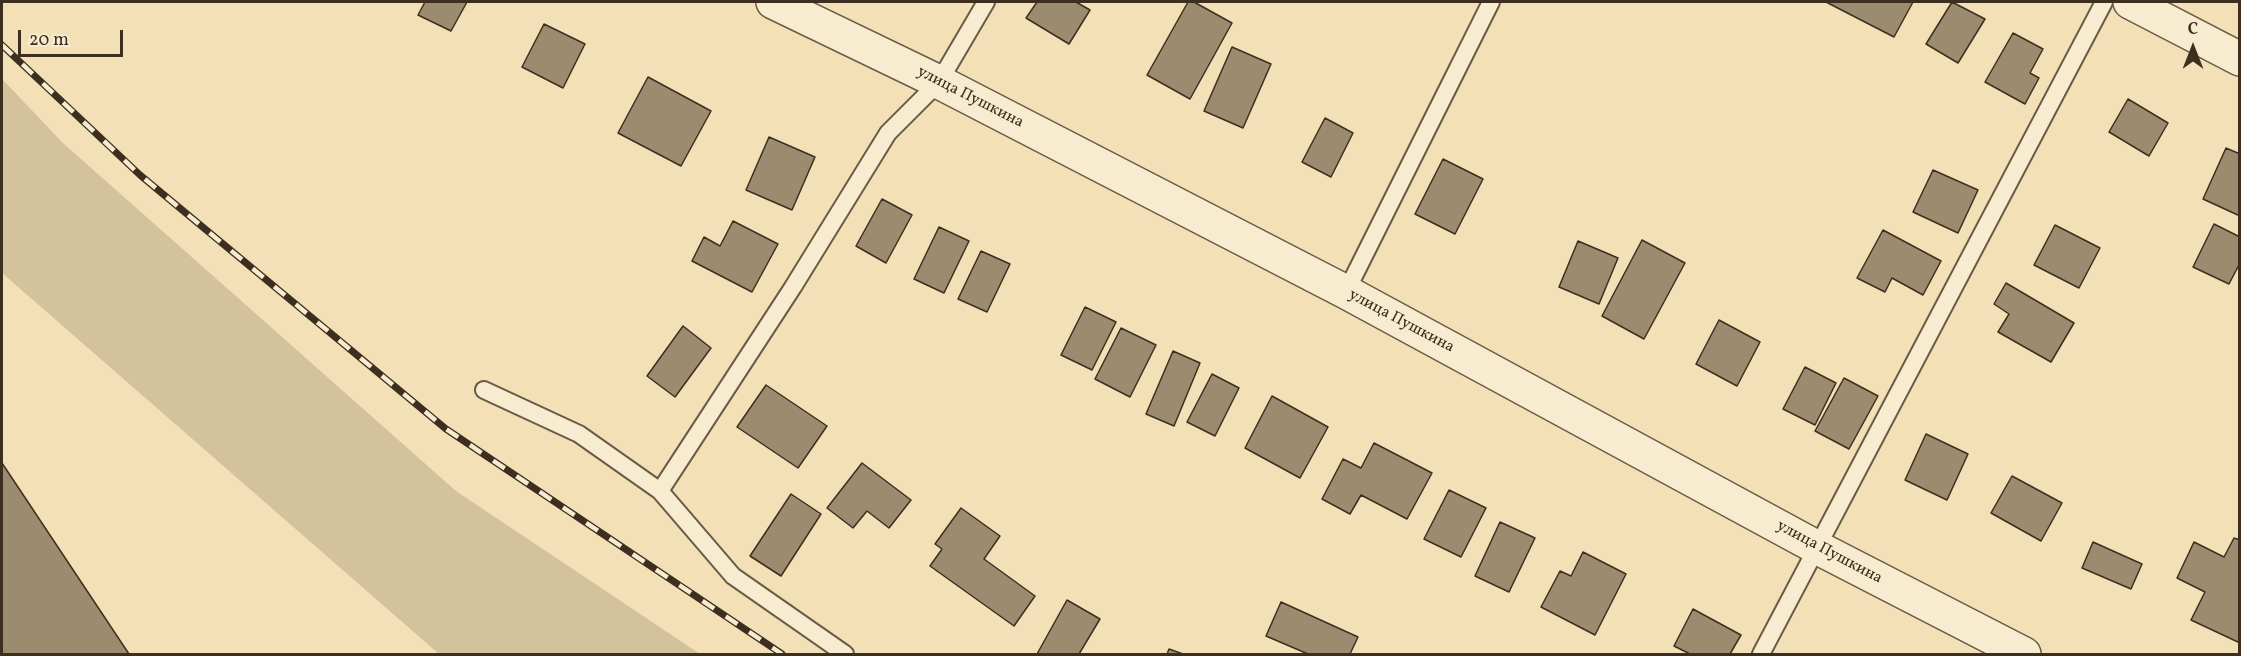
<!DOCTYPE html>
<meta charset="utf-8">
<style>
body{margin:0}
#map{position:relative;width:2241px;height:656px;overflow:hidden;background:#f3e0b6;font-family:Vollkorn,serif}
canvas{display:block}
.frame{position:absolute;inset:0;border:3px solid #3d2f20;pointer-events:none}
.north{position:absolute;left:2163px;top:18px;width:60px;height:60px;-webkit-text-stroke:4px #f7ebd0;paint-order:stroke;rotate:0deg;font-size:16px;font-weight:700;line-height:24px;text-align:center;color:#3d2f20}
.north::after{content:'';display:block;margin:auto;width:21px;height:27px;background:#3d2f20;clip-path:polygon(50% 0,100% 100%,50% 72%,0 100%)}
.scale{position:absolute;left:18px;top:30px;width:105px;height:27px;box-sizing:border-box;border:3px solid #3d2f20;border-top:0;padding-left:8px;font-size:18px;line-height:21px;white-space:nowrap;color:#3d2f20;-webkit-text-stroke:4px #f7ebd0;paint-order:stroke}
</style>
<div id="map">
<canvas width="2241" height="656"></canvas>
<div class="frame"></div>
<div class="north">С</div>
<div class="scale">20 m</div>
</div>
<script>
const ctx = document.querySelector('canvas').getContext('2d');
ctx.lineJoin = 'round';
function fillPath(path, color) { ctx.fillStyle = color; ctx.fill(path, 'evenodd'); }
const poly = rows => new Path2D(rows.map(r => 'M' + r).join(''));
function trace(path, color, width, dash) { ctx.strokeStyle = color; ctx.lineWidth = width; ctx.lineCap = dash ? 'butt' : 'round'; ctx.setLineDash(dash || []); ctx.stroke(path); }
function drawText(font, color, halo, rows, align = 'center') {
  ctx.font = font + ' Vollkorn,serif'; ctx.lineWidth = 5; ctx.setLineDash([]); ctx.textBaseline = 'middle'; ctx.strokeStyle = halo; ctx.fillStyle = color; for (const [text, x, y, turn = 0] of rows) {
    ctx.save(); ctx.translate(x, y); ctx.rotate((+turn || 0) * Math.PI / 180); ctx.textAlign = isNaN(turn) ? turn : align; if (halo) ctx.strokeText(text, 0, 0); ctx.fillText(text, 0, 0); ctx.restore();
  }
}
const green = poly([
 [2,79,63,143,456,491,700,654,439,654,2,273]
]);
const building = poly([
 [425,2,467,2,451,31,418,15,425,2],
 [1037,2,1076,2,1090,10,1069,44,1026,18,1037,2],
 [1188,2,1194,2,1232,23,1190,99,1147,75,1188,2],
 [1826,2,1913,2,1894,37,1826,2],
 [1952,2,1985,19,1958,63,1926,44,1952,2],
 [544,24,585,44,563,88,522,67,544,24],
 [2013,33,2043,49,2030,73,2039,78,2025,104,1985,82,2013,33],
 [1232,47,1271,64,1243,128,1204,111,1232,47],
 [648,77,711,111,681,166,618,133,648,77],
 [2128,99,2168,123,2149,156,2109,132,2128,99],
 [1325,118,1353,133,1331,177,1302,162,1325,118],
 [769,137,815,157,792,210,746,190,769,137],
 [2226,148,2240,154,2240,216,2203,199,2226,148],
 [1443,159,1483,179,1455,234,1415,214,1443,159],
 [1933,170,1978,190,1958,233,1913,212,1933,170],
 [882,199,912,215,886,263,856,246,882,199],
 [733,221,778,244,752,292,692,261,704,237,720,246,733,221],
 [2214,224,2240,237,2240,263,2229,284,2193,267,2214,224],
 [2055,225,2100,248,2079,288,2034,265,2055,225],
 [939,227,969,241,944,293,914,279,939,227],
 [1883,230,1941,261,1923,295,1892,278,1885,292,1857,278,1883,230],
 [1642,240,1685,263,1644,339,1602,316,1642,240],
 [1578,241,1618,258,1599,304,1559,287,1578,241],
 [981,251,1010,264,987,312,958,299,981,251],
 [2006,283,2074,323,2051,362,1998,332,2009,314,1994,304,2006,283],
 [1085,307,1116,322,1092,370,1061,355,1085,307],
 [1719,320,1760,342,1737,386,1696,364,1719,320],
 [683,326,711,348,675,397,647,376,683,326],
 [1121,328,1156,345,1130,397,1095,379,1121,328],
 [1173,351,1200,363,1174,426,1146,414,1173,351],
 [1805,367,1836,383,1815,425,1783,409,1805,367],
 [1212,374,1239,388,1215,436,1187,422,1212,374],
 [1844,378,1878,396,1849,449,1815,431,1844,378],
 [766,385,827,426,798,468,737,427,766,385],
 [1272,396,1328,427,1300,478,1245,448,1272,396],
 [1926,434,1968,454,1947,500,1905,480,1926,434],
 [1374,443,1432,473,1407,519,1361,495,1350,514,1322,499,1343,459,1361,468,1374,443],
 [2,463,129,654,2,654,2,463],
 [862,463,911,500,889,528,867,511,853,528,827,508,862,463],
 [2012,476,2062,503,2041,541,1991,513,2012,476],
 [1449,490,1486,508,1461,557,1424,539,1449,490],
 [791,494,821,514,781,576,750,556,791,494],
 [961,508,1000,536,984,559,1035,596,1014,626,930,566,942,549,935,544,961,508],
 [1500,522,1535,538,1509,592,1475,576,1500,522],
 [2234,538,2240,540,2240,643,2191,620,2205,592,2177,578,2194,542,2224,557,2234,538],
 [2093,542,2142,564,2131,589,2082,568,2093,542],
 [1583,552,1626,574,1595,635,1541,607,1560,571,1571,576,1583,552],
 [1067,600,1100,619,1079,654,1037,654,1067,600],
 [1281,602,1358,637,1350,654,1308,654,1266,636,1281,602],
 [1693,609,1741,635,1730,654,1690,654,1674,646,1693,609],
 [1169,649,1183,654,1167,654,1169,649]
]);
const lane = poly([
 [1346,292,1491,2],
 [484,390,579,434,660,491,733,576,845,654],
 [660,491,793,287,888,133,939,82,986,2],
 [1761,654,2104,2]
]);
const street = poly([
 [773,2,939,82,1346,292,1818,548,2024,654],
 [2130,2,2240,59]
]);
const rail = poly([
 [2,45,140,175,446,429,782,654]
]);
const streetNames = [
 ["улица Пушкина",970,98,27],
 ["улица Пушкина",1401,322,28],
 ["улица Пушкина",1829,553,28]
];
fillPath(green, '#d4c29c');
fillPath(building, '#9c8b6e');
trace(building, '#3d2f20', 1.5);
trace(lane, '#6a5b46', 20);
trace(street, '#6a5b46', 36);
trace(lane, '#f7ebd0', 16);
trace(street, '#f7ebd0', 33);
trace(rail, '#3d2f20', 7);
trace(rail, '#f7ebd0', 4.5, [14]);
drawText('16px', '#3d2f20', '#f7ebd0', streetNames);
</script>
